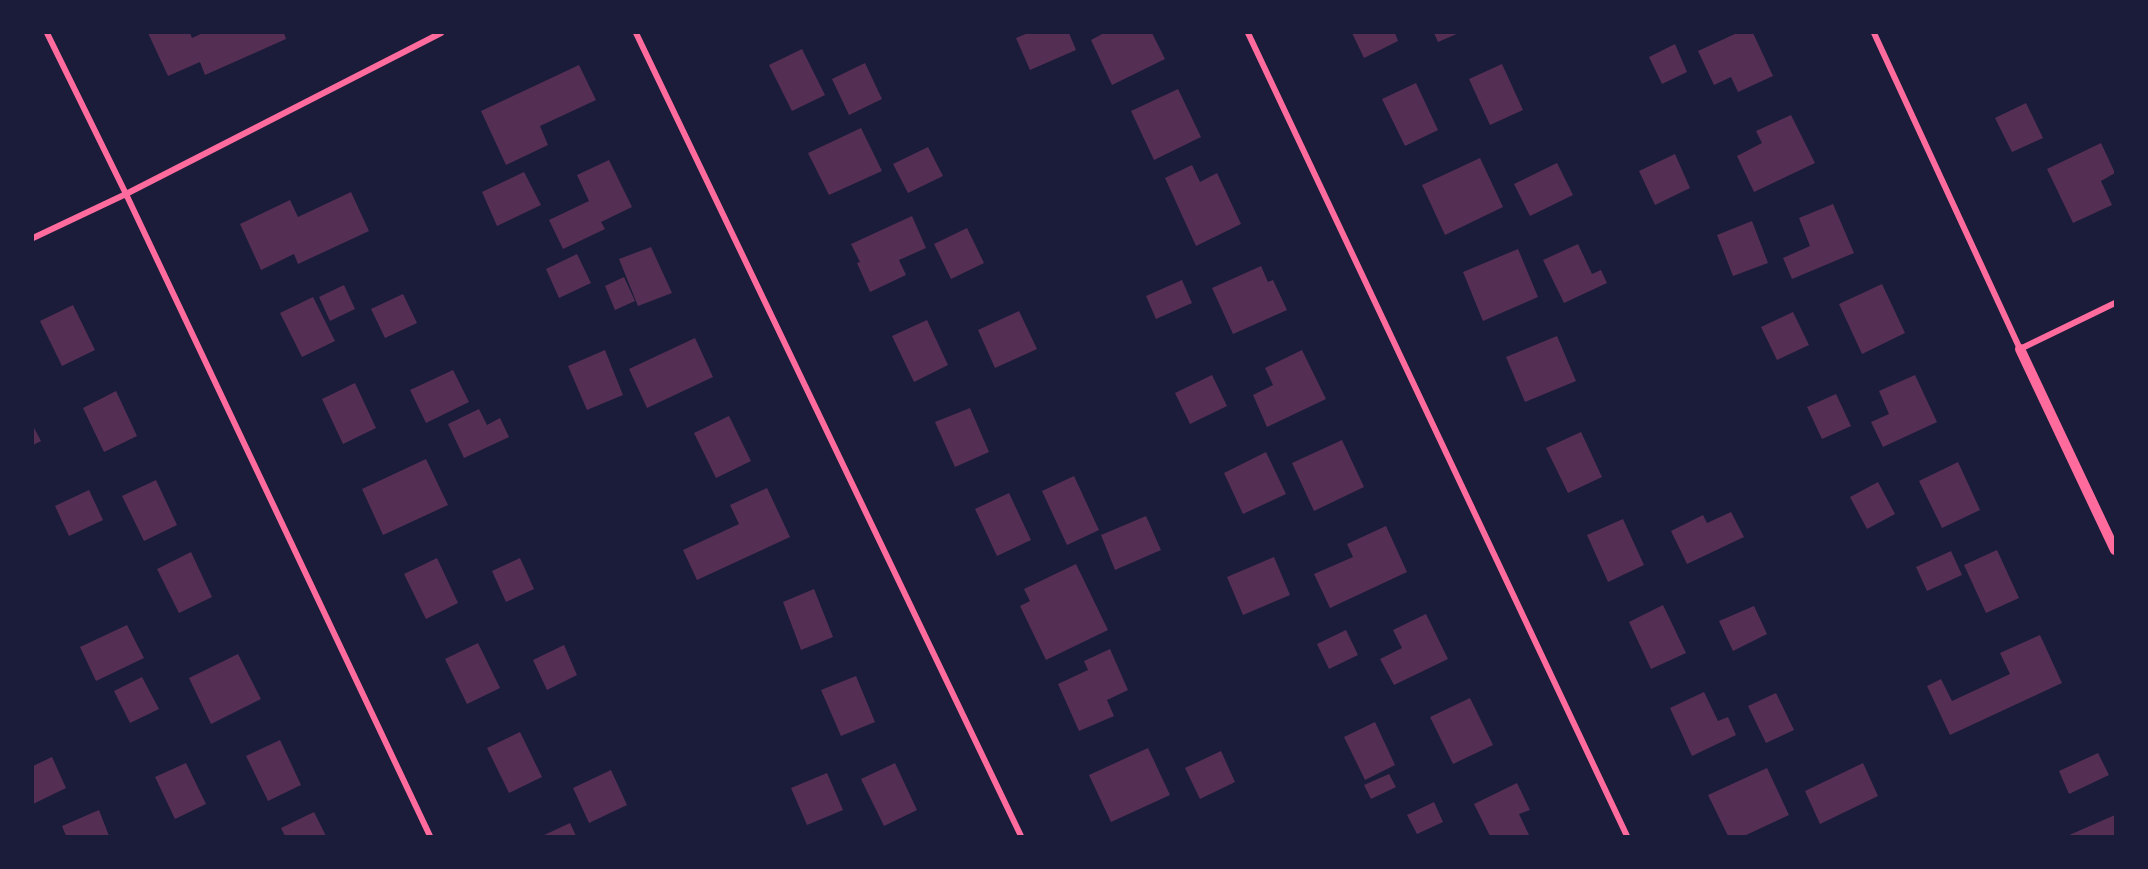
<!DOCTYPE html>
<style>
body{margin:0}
#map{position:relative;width:2148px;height:869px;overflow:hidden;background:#1b1b3a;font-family:"PT Sans",sans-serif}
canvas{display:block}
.frame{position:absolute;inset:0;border:34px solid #1b1b3a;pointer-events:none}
</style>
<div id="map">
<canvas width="2148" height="869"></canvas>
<div class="frame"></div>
</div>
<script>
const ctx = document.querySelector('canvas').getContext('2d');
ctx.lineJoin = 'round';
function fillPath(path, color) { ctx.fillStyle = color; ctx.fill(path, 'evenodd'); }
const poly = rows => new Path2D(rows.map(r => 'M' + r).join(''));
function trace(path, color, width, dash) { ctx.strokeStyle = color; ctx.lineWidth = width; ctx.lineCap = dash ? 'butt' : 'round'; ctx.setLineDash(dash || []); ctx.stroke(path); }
const building = poly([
 [148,33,190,33,192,38,203,33,284,33,286,39,205,75,200,62,168,76],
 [1028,33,1069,33,1076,50,1030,70,1016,38],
 [1104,33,1152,33,1165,59,1112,85,1091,40],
 [1352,33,1395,33,1398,41,1364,58],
 [1434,33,1459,33,1438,42],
 [1737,33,1753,33,1773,76,1738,92,1731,77,1714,85,1698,51],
 [1675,44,1687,72,1662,84,1649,57],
 [802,49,825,95,792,111,769,65],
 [865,63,882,99,849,115,832,79],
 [1502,64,1523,110,1490,125,1469,79],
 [579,65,596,100,540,126,548,145,506,165,481,111],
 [1416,83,1438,130,1405,146,1382,99],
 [1178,89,1201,137,1154,160,1131,111],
 [2026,103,2043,138,2012,152,1995,118],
 [1791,115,1815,163,1754,192,1737,156,1762,143,1756,131],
 [861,128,882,171,829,195,808,153],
 [2101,143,2115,173,2101,181,2112,205,2073,223,2047,169],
 [928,147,943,176,908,193,893,164],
 [1675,154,1690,188,1655,205,1639,171],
 [1480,158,1503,207,1445,235,1422,185],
 [609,160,632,207,601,222,605,229,563,249,549,220,589,201,577,175],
 [1557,163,1573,195,1530,216,1514,184],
 [1192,165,1200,182,1217,173,1241,224,1196,246,1165,178],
 [524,172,541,205,497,226,482,192],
 [351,192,369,231,298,264,294,254,261,270,240,224,290,200,298,217],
 [1833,204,1854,253,1792,279,1783,258,1810,246,1799,218],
 [912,216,926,248,899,260,906,275,870,292,857,263,860,262,851,244],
 [1752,221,1768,263,1733,276,1717,235],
 [967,228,984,263,951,279,934,244],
 [1578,244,1592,274,1601,270,1607,283,1564,303,1543,260],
 [651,247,672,293,638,306,619,259],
 [1518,249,1538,297,1483,321,1463,272],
 [577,254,591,283,559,298,546,269],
 [1261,266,1268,282,1273,280,1287,310,1233,334,1212,288],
 [624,277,635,301,615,310,605,286],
 [1182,280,1192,303,1156,319,1146,296],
 [1882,284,1905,333,1862,354,1839,304],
 [344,285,355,309,330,321,319,297],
 [403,294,417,323,385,338,371,309],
 [313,297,335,341,302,357,280,313],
 [73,305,95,350,62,366,40,321],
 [1019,311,1037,349,995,368,978,330],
 [1793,312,1809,345,1777,360,1761,327],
 [927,320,948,365,914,382,892,336],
 [1557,336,1576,381,1525,402,1506,357],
 [695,338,713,377,647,408,629,369],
 [605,350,623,395,587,410,568,366],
 [1302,350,1326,399,1267,427,1253,395,1273,385,1265,368],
 [453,370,469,402,426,423,410,390],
 [1212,375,1227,406,1190,424,1175,393],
 [1915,375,1937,422,1883,447,1871,422,1889,414,1879,391],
 [355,383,376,428,343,444,322,399],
 [116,391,137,436,104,452,83,408],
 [1836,394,1851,426,1822,439,1807,407],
 [970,408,989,452,955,467,935,422],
 [479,409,487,425,500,418,509,437,464,458,448,424],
 [729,416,751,461,716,478,694,433],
 [33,426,41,441,33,445],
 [1581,432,1602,477,1568,493,1546,448],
 [1342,440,1364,487,1314,511,1292,463],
 [1266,452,1286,494,1243,514,1224,473],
 [426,459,448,505,383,535,362,489],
 [1958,462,1980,510,1942,528,1919,481],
 [1074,476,1099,530,1067,545,1042,491],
 [156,480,177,525,144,541,122,496],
 [1878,482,1895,514,1867,529,1850,497],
 [767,488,790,537,697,580,683,550,739,524,730,505],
 [89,490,103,520,69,536,55,506],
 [1009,493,1031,540,997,556,975,509],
 [1731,512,1744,537,1687,564,1671,531,1703,515,1707,523],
 [1146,516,1161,550,1115,570,1101,535],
 [1623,519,1644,565,1608,582,1587,535],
 [1386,526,1407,572,1330,608,1314,574,1353,557,1347,544],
 [1997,550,2019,598,1986,613,1964,565],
 [1951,551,1962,575,1927,591,1916,567],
 [191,552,212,597,179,613,157,569],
 [1274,557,1290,595,1243,615,1227,577],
 [437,558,458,603,426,619,404,574],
 [520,558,534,589,506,602,492,571],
 [1076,564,1108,630,1046,660,1020,606,1030,601,1024,589],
 [814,589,833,637,801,650,783,602],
 [1663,605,1686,653,1651,669,1629,622],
 [1754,606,1767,634,1733,651,1719,621],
 [1426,614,1448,659,1394,685,1380,659,1402,648,1393,630],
 [127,625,144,658,96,681,80,647],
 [1346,630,1358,655,1329,669,1317,644],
 [2040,635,2062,683,1950,735,1927,686,1941,679,1952,701,2010,674,2000,653],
 [478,643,500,688,467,704,445,659],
 [564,645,577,675,547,690,533,660],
 [1110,649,1128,690,1107,700,1114,716,1079,731,1058,684,1088,670,1084,661],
 [238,654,261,699,211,724,189,678],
 [856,676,875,722,841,736,821,690],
 [142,677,159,709,130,723,114,691],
 [1704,692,1718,721,1728,717,1736,735,1692,756,1670,708],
 [1776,693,1794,730,1766,743,1748,706],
 [1470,698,1493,745,1453,764,1430,717],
 [1375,722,1395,765,1365,780,1344,737],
 [520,732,542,777,509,793,487,748],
 [280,740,301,785,268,801,246,756],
 [1148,748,1170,795,1111,822,1089,775],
 [1221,751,1235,782,1200,799,1185,768],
 [2098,753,2109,775,2069,794,2059,771],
 [52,757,66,788,33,804,33,766],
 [186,763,206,804,175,819,155,777],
 [895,763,917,810,884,826,861,779],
 [1863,763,1878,796,1820,824,1805,791],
 [1767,768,1789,815,1744,836,1728,836,1708,795],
 [611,770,627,805,589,823,573,788],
 [827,773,843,810,807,825,791,788],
 [1389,774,1396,787,1371,799,1364,785],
 [1517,783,1530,810,1519,814,1529,835,1490,836,1474,804],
 [1434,802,1443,822,1417,834,1407,815],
 [99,810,109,836,66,836,62,826],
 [314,812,326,836,285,836,281,828],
 [2115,815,2115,836,2067,836],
 [570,823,576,836,542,836]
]);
const minor = poly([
 [47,33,126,194,430,836],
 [636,33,1021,836],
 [1248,33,1627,836],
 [1874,33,2020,349,2115,303],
 [33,238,126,194,441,33]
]);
const tertiary = poly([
 [2020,349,2115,550]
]);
fillPath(building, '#542f53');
trace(minor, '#ff6b9d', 6);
trace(tertiary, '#ff6b9d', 10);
</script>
